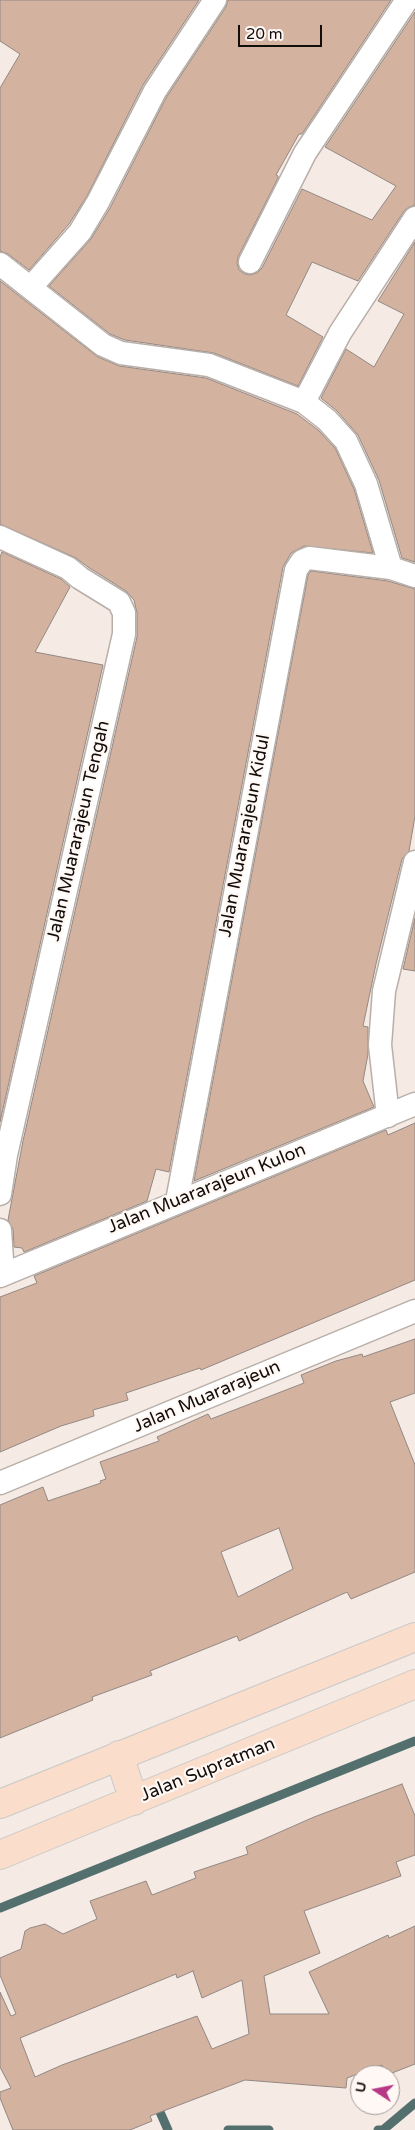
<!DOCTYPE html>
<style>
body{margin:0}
#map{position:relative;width:415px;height:2130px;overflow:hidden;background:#f5eae4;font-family:"Varela Round",sans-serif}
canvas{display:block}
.north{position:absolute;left:350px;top:2065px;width:50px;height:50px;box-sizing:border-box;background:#fff8f4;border:1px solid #a09a97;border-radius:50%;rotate:281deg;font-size:14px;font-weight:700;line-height:20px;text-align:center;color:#110d0b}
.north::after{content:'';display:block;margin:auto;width:18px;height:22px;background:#b63886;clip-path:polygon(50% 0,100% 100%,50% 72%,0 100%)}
.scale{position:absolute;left:238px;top:25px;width:84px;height:22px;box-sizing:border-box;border:2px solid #110d0b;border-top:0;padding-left:6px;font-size:15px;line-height:18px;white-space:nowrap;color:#110d0b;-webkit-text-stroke:4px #fff8f4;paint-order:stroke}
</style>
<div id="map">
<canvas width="415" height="2130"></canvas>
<div class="north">U</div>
<div class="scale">20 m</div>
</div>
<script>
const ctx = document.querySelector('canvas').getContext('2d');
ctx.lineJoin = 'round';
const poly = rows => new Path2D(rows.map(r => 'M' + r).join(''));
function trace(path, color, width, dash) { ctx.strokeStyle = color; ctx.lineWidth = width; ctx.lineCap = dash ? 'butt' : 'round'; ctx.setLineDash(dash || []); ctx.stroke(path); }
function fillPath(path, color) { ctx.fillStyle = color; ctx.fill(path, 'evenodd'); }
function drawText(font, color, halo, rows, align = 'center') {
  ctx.font = font + ' "Varela Round",sans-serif'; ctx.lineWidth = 4.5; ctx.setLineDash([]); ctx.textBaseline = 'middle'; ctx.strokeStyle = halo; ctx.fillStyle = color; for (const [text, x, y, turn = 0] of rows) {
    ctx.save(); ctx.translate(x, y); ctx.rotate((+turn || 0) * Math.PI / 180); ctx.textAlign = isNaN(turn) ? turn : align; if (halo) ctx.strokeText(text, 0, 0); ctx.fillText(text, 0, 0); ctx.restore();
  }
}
const stream = poly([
 [0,1908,415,1741],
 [156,2103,168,2130],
 [228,2130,269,2130],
 [378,2130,383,2130,415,2103]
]);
const building = poly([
 [0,0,199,0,143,85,87,196,69,224,29,270,8,254,0,251,0,88,20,54,0,41,0,0],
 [228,0,391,0,302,134,299,134,276,175,278,176,278,178,238,257,237,263,239,270,245,274,250,275,257,273,262,268,302,189,372,220,396,186,325,147,415,12,415,205,409,207,404,211,358,281,312,262,286,315,323,337,298,386,214,353,125,340,110,334,49,286,91,239,110,208,166,98,226,7,228,0],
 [415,242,415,562,402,558,379,480,358,435,337,411,321,398,346,349,374,367,404,314,378,301,415,242],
 [0,281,98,357,119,366,206,378,297,414,318,430,335,448,354,489,373,553,304,546,291,553,283,567,169,1172,156,1169,147,1201,24,1252,22,1248,14,1247,13,1229,8,1220,23,1141,137,637,137,613,134,600,126,591,88,567,76,558,0,524,0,281],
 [2,552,61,579,70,587,35,652,103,665,0,1122,0,557,2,552],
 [311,571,388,581,415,589,415,816,409,851,402,859,376,964,363,1026,368,1027,368,1054,363,1081,374,1107,194,1181,308,575,311,571],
 [415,918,415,971,403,969,415,918],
 [415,1123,415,1280,201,1370,200,1368,126,1393,128,1400,93,1410,94,1416,61,1426,0,1452,0,1297,37,1283,34,1276,386,1130,388,1135,415,1123],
 [415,1339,415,1393,390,1402,415,1465,415,1572,351,1599,347,1592,239,1641,237,1636,150,1671,152,1675,92,1697,93,1700,0,1738,0,1505,43,1487,48,1501,101,1483,100,1481,106,1479,100,1462,159,1441,157,1437,208,1414,211,1419,304,1383,301,1375,336,1361,362,1354,363,1357,415,1339],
 [279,1528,293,1569,238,1597,221,1552,279,1528],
 [402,1784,415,1816,415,1855,396,1862,401,1876,304,1911,320,1953,264,1976,270,2014,329,2014,309,1972,388,1935,389,1938,415,1926,415,2064,387,2075,382,2065,347,2078,346,2088,245,2080,150,2116,152,2121,130,2130,13,2130,0,2098,0,2092,11,2088,0,2067,0,1992,11,2016,16,2014,0,1975,0,1958,21,1949,25,1931,30,1928,45,1924,63,1934,97,1919,90,1901,146,1881,152,1895,196,1878,194,1872,248,1854,246,1847,314,1817,402,1784],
 [193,1971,202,1998,242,1980,249,2034,212,2049,197,2016,62,2065,35,2077,20,2038,176,1974,177,1978,193,1971]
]);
const minor = poly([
 [250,262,305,153,407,0],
 [0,264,103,345,121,353,209,365,304,402,327,420,346,441,366,484,391,568],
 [31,287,80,232,98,202,155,91,215,0],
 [304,402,340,333,415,218],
 [0,537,68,568,80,578,119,602,124,613,124,634,6,1155,0,1194],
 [388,1116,380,1045,384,991,415,862],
 [177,1201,296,570,302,561,309,558,391,568,415,576],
 [0,1230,3,1274],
 [0,1276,415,1104],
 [0,1483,415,1311]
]);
const primary = poly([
 [119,1755,134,1801],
 [0,1804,415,1637],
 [0,1855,415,1684]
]);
const streetNames = [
 ["Jalan Muararajeun Tengah",79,831,-77],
 ["Jalan Muararajeun Kidul",245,836,-79],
 ["Jalan Muararajeun Kulon",207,1189,-22],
 ["Jalan Muararajeun",207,1397,-23],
 ["Jalan Supratman",208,1770,-22]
];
trace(stream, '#53706f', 9);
fillPath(building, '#d4b2a0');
trace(building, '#928883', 1);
trace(minor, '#b9afa9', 25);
trace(primary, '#cbcac9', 30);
trace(minor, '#fff', 22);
trace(primary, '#faddca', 28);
drawText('18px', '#110d0b', '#fff8f4', streetNames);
</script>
